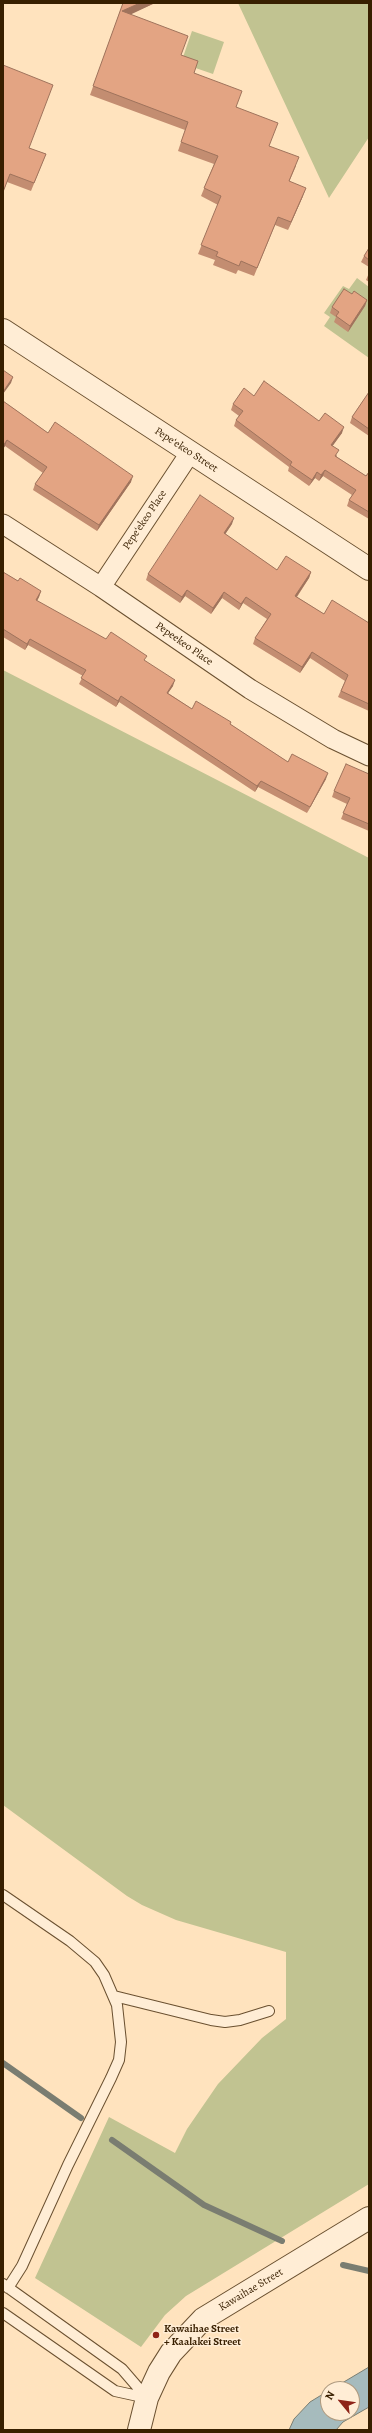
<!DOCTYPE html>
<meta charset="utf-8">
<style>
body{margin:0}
#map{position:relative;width:372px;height:2433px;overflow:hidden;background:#ffe3be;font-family:Alegreya,serif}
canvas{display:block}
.frame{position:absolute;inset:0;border:4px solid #381f00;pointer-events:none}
.north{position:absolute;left:320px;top:2381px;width:40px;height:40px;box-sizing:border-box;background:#ffedd5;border:1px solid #af9b80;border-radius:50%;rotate:299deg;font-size:11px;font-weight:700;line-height:16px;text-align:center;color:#381f00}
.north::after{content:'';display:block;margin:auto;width:14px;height:18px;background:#8f2418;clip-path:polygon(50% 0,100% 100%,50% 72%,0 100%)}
</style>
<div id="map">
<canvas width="372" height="2433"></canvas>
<div class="frame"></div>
<div class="north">N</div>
</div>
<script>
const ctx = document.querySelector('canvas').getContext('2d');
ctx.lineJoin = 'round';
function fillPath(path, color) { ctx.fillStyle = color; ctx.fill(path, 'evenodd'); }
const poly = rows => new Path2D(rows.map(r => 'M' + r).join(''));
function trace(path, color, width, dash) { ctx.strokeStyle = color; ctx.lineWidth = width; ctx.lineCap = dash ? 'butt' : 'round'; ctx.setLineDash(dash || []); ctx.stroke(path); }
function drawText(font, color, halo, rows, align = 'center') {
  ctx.font = font + ' Alegreya,serif'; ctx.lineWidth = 3; ctx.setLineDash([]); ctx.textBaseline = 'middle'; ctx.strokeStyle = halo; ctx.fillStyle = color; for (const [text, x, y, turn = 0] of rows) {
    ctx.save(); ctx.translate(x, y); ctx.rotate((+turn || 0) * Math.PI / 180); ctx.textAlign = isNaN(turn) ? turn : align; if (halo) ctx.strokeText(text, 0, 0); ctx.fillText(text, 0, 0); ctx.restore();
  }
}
const green = poly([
 [238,3,369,3,369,137,329,198],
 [192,31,224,42,213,74,181,63],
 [357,278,369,287,369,358,324,326,330,317,324,313,343,286,349,289],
 [3,670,369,858,369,2184,186,2296,165,2315,141,2347,35,2278,109,2117,175,2153,187,2129,218,2084,262,2038,286,2019,286,1952,176,1920,142,1905,127,1896,3,1805]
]);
const water = poly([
 [369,2367,369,2407,343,2422,336,2430,289,2430,294,2419,310,2402,328,2391,328,2413,352,2413,352,2389,332,2389,369,2367]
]);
const stream = poly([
 [3,2063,81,2118],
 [112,2140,204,2205,282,2241],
 [343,2265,369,2271]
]);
const service = poly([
 [3,1895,70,1941,95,1962,104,1975,117,2005,121,2042,119,2060,111,2078,68,2165,22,2266,8,2288],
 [114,1996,211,2020,225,2022,240,2020,269,2011],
 [3,2284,122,2369,147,2398],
 [3,2313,115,2391,147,2398]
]);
const minor = poly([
 [3,524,101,587,250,689,333,739,369,756],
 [101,587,190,453]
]);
const tertiary = poly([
 [3,330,369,569],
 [139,2430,147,2398,159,2372,171,2353,203,2319,369,2218]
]);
const wall = poly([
 [123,3,155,3,130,14,181,55,194,73,237,107,269,146,296,166,289,182,303,196,288,230,275,225,254,276,238,270,236,274,213,265,215,260,198,254,218,205,201,196,214,164,178,151,185,130,90,95],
 [3,65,29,148,46,154,31,191,7,182,3,192],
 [369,248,369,267,361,262,364,256],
 [369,273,369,282,366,280],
 [352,294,367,300,365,306,348,332,334,322,336,317,330,313,332,307],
 [369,392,369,436,350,423,352,417],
 [254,396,319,421,342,433,332,446,337,456,337,457,366,476,369,472,369,519,347,506,349,500,352,495,323,476,319,481,315,478,309,486,288,471,289,467,234,426,236,420,239,416,231,410,233,404],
 [3,401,48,433,131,482,97,531,33,490,35,484,43,473,5,446,3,449],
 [232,524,225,534,277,570,311,572,309,578,297,597,324,614,369,623,369,711,338,697,345,681,310,658,300,673,253,644,255,638,267,619,243,603,239,610,222,598,211,614,185,596,180,603,146,580,148,574],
 [3,572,18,581,41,591,39,597,37,601,145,661,173,686,168,693,192,709,231,722,230,724,288,762,326,779,307,813,258,787,255,792,119,702,116,707,79,684,83,676,28,645,25,650,3,637],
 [369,774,369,831,341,819,347,804,332,797,334,791]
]);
const shadedWall = poly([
 [140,3,155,3,119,20,122,11],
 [306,188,303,196,288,230,291,222],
 [367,300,365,306,348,332,350,326],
 [13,377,11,383,3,394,3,392],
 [344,427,342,433,329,451,331,445],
 [7,440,5,446,3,449,3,446],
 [325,470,323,476,319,481,321,475],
 [317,472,315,478,309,486,312,480],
 [133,476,131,482,97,531,99,525],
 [234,518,232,524,222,539,224,533],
 [311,572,309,578,293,602,295,596],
 [187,590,185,596,180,603,182,597],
 [41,591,39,597,34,606,36,600],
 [224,592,222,598,211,614,213,608],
 [246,597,243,603,239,610,241,604],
 [30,639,28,645,25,650,27,644],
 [312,652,310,658,300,673,302,667],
 [175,680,173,686,164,699,167,693],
 [121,696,119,702,116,707,118,701],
 [328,773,326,779,307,813,310,807],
 [261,781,258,787,255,792,257,786]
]);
const building = poly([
 [123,3,140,3,122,11,188,36,181,55,198,61,194,73,242,91,236,107,278,123,269,146,299,157,289,181,306,188,291,222,278,217,257,268,241,261,239,266,216,256,218,252,201,245,221,196,204,188,218,156,181,142,188,122,93,86,123,3],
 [3,65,53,85,29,148,46,154,34,183,10,174,3,192,3,65],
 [369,248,369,260,364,256,369,248],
 [344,289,352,294,354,291,367,300,350,326,336,316,339,312,332,307,344,289],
 [3,370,13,377,3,392,3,370],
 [264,381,319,421,325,413,344,427,331,445,339,450,335,456,366,476,369,472,369,512,349,500,356,490,325,470,321,475,317,472,312,480,290,465,292,462,236,420,243,411,233,404,244,388,254,396,264,381],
 [369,392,369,429,352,417,369,392],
 [3,401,48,433,55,422,133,476,99,525,35,484,47,467,7,440,3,446,3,401],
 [200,495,234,518,224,533,277,570,286,556,311,572,295,596,324,614,332,600,369,623,369,704,341,691,348,675,312,652,302,667,255,638,271,614,246,597,241,604,224,592,213,608,187,590,182,597,148,574,200,495],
 [3,572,18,581,20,578,41,591,36,600,106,639,111,632,147,656,144,660,175,680,167,693,192,709,196,701,231,722,230,724,288,762,292,754,328,773,310,807,261,781,257,786,121,696,118,701,81,678,86,670,30,639,27,644,3,629,3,572],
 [346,764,369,774,369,824,343,813,350,798,334,791,346,764]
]);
const markers = [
 [156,2335,4,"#8f2418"]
];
const streetNames = [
 ["Pepeʻekeo Street",186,450,33],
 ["Pepeʻekeo Place",145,520,-56],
 ["Pepeekeo Place",184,644,35],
 ["Kawaihae Street",251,2290,-31]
];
const poiNames = [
 ["Kawaihae Street",164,2329],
 ["+ Kaalakei Street",164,2342]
];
fillPath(green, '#c1c391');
fillPath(water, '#a6bbbd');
trace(water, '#7a7d71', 1);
trace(stream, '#7a7d71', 6);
trace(service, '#6a5030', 12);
trace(minor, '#6a5030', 21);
trace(tertiary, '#6a5030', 24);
trace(service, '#ffedd5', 10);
trace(minor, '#ffedd5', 19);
trace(tertiary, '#ffedd5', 22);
fillPath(wall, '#c38d71');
fillPath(shadedWall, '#9f735c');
fillPath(building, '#e3a483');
trace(building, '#9f735c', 1);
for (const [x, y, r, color] of markers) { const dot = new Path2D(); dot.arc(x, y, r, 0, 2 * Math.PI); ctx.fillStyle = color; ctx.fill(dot); trace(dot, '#ffedd5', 1.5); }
drawText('11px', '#381f00', '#ffedd5', streetNames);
drawText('bold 11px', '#381f00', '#ffedd5', poiNames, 'left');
</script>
